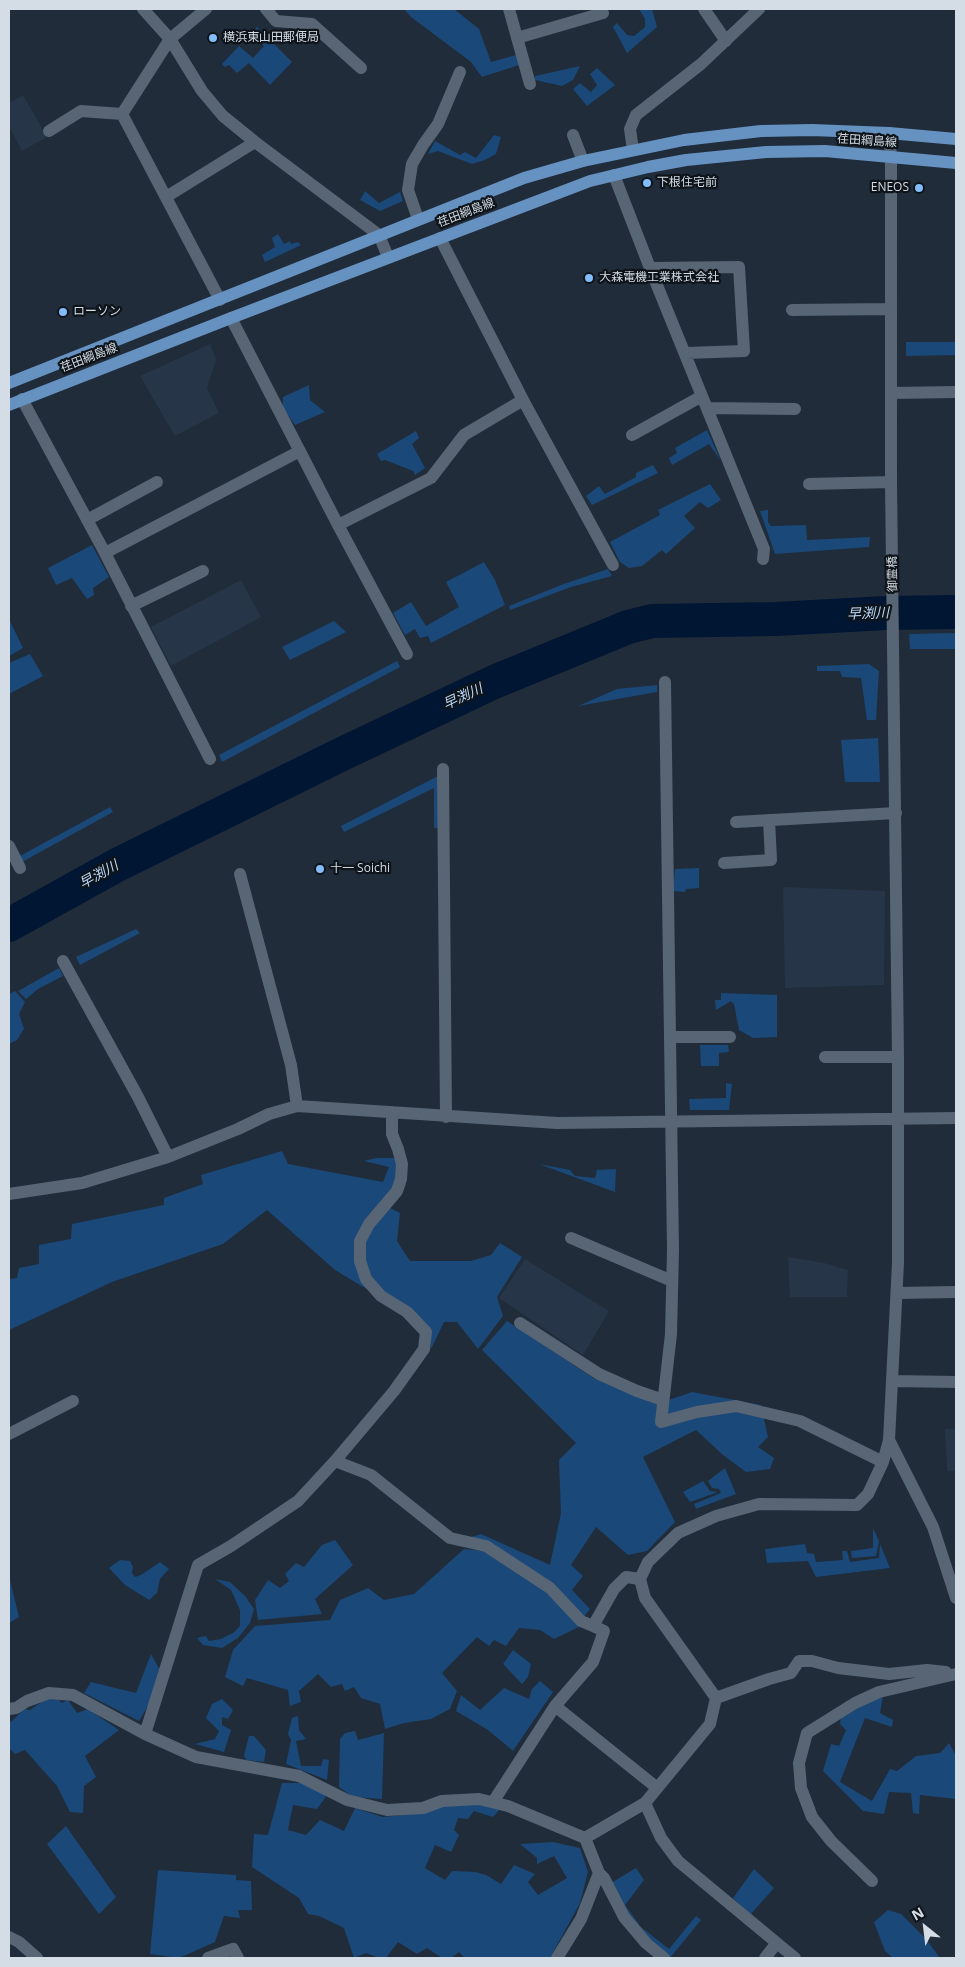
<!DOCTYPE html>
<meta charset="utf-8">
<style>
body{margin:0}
#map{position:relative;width:965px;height:1967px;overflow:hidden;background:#202c39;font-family:"Open Sans",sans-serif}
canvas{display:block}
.frame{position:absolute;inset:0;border:10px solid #d4dce5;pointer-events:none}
.north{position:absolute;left:900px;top:1902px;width:50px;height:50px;-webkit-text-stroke:4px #0e141a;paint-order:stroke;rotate:331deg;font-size:14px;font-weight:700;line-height:20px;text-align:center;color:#d4dce5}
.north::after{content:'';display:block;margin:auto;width:18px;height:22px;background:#d4dce5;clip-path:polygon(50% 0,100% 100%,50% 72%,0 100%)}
</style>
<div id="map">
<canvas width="965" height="1967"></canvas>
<div class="frame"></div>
<div class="north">N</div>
</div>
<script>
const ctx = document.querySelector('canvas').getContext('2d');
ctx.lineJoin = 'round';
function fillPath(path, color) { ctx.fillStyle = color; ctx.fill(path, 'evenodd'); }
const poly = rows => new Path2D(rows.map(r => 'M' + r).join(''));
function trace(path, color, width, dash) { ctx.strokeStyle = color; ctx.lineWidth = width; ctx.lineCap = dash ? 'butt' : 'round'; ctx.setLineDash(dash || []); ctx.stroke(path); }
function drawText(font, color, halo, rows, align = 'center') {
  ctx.font = font + ' "Open Sans","Noto Sans JP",sans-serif'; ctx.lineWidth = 4.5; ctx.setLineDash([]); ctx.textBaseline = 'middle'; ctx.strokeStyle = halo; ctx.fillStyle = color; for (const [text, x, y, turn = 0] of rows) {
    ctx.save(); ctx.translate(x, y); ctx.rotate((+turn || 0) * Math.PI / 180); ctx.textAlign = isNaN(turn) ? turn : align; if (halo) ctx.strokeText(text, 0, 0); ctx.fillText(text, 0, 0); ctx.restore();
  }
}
const built = poly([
 [23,95,47,137,22,151,9,126,9,103],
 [210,344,216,360,207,388,219,413,175,436,140,376],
 [241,580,261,617,171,666,151,627],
 [783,887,885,891,884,985,785,988],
 [788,1257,824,1263,848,1270,847,1297,790,1297],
 [525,1259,609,1311,583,1355,499,1298],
 [945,1429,956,1429,956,1471,947,1471]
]);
const green = poly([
 [404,9,454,9,479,29,491,62,516,55,519,65,482,77,471,62,411,17],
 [639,9,652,9,657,27,627,53,613,27,617,23,627,35,634,36,645,27,645,19],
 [257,27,292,62,270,85,249,63,237,73,229,65,225,67,222,64,239,46,253,58,264,46,251,32],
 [580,66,573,80,562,86,535,80,535,76],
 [597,68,615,85,587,106,573,89,580,83,591,92,597,85,590,74],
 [494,135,501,137,496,154,485,160,472,164,438,151,428,154,435,141,460,155,465,152,476,158],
 [365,191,379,203,400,192,403,201,380,211,360,200],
 [278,234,284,244,290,241,291,244,298,242,301,245,265,262,262,255,275,247,272,238],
 [906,342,956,342,956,355,906,356],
 [309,385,310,400,325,412,295,425,283,408,283,397],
 [707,430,721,461,709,444,672,465,669,458,677,453,675,448],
 [416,431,419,438,412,444,425,468,415,475,413,471,385,460,381,461,377,454],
 [653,465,658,473,592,505,586,496,599,486,605,494,636,477,636,473],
 [710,484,721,500,708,508,700,502,684,516,695,528,666,554,662,550,642,566,629,568,620,562,610,542,660,515,658,510],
 [768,510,768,522,771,526,806,525,807,540,870,537,869,547,775,554,760,511],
 [92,545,109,577,93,588,94,595,87,599,72,578,56,585,48,568],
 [484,562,495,580,505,605,431,643,428,636,420,638,415,629,405,635,393,613,411,602,426,626,459,607,446,582],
 [608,569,612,576,571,587,510,610,509,606,561,585],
 [9,619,23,648,9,656],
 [334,621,346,632,290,660,282,647],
 [956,633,956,649,910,649,909,634],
 [30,654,43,676,9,694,9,663],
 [397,661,400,667,222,762,219,755],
 [869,664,879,671,876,720,867,720,861,678,842,677,840,671,817,671,817,666],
 [657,685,657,692,578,706,617,689],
 [878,738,880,782,845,782,841,740],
 [438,776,440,828,434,828,434,788,344,832,341,826],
 [110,807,113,812,22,862,18,857],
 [699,868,699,888,686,889,685,892,673,891,675,869],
 [136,929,140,933,80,965,76,957],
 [59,968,63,976,38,989,26,999,18,991],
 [15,991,25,1002,19,1014,24,1029,17,1040,9,1044,9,994],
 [721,993,777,995,777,1037,753,1038,739,1030,734,1004,731,1001,716,1010,715,1000,721,1000],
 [700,1045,728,1045,729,1052,719,1053,719,1066,701,1066],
 [726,1083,732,1084,729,1110,690,1110,689,1099,726,1098],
 [282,1151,288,1164,383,1182,389,1167,364,1161,376,1158,395,1158,399,1167,388,1207,400,1213,397,1241,410,1261,471,1261,491,1255,500,1243,522,1257,497,1297,503,1316,478,1349,457,1322,444,1322,431,1349,428,1326,335,1270,267,1210,223,1244,112,1282,9,1330,9,1279,17,1278,19,1268,39,1264,39,1245,71,1239,72,1224,164,1205,164,1198,203,1184,201,1175],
 [539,1164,570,1170,575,1176,595,1178,597,1170,616,1169,615,1192],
 [507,1321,595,1379,657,1404,692,1392,761,1405,768,1437,758,1447,774,1458,770,1469,746,1472,723,1455,696,1430,643,1457,675,1522,647,1551,628,1555,596,1527,571,1565,583,1576,572,1590,590,1609,583,1618,471,1537,481,1534,550,1565,561,1513,559,1460,576,1443,482,1350],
 [725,1468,736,1494,696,1509,694,1504,721,1493,719,1489,712,1488,708,1481],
 [703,1481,710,1491,718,1492,690,1502,683,1492],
 [873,1528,879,1541,876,1556,852,1558,851,1551,873,1548],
 [335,1540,353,1565,315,1599,322,1614,258,1620,255,1600,268,1580,280,1588,289,1581,285,1574,296,1563,304,1567,322,1545],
 [805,1544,807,1553,814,1554,816,1562,843,1560,842,1551,847,1551,850,1562,879,1558,880,1544,890,1568,816,1577,808,1561,767,1563,765,1549],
 [464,1549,485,1551,547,1592,581,1626,554,1639,540,1630,519,1628,506,1646,494,1640,489,1646,477,1637,442,1673,457,1691,450,1709,431,1719,404,1723,385,1729,380,1704,361,1698,354,1687,345,1691,342,1684,331,1687,318,1674,299,1691,301,1702,290,1706,288,1690,247,1678,243,1686,225,1677,233,1650,255,1626,330,1620,340,1600,368,1588,384,1600,414,1594],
 [120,1560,130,1561,133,1567,132,1573,135,1577,141,1575,160,1562,169,1569,160,1579,157,1593,149,1600,125,1585,109,1568],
 [9,1576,19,1617,9,1623],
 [215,1579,230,1582,245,1596,254,1609,250,1623,238,1638,222,1648,203,1645,197,1638,206,1636,209,1641,221,1639,233,1633,240,1626,240,1610,231,1590],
 [513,1650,531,1664,528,1677,522,1684,503,1664],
 [151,1654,160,1670,151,1701,139,1721,84,1693,91,1682,136,1693],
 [540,1681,553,1692,513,1751,488,1730,456,1711,461,1695,480,1710,504,1688,529,1699,532,1689],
 [883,1696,880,1713,893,1720,892,1727,865,1718,840,1782,872,1801,890,1769,897,1771,916,1756,940,1753,949,1743,956,1756,956,1799,920,1795,919,1814,913,1813,911,1793,889,1792,884,1814,863,1811,823,1771,831,1744,839,1746,846,1730,840,1724,841,1717],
 [49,1697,56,1697,62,1703,68,1700,77,1713,88,1709,119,1730,85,1756,96,1777,84,1786,83,1813,70,1812,57,1786,25,1750,15,1754,9,1748,9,1720,11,1722,24,1709,30,1710],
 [222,1699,233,1710,228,1719,222,1717,222,1725,231,1730,224,1752,195,1744,215,1739,219,1731,206,1718,212,1704],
 [298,1716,299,1730,306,1739,296,1741,301,1766,321,1766,323,1759,329,1760,327,1780,286,1764,291,1740,288,1734,292,1718],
 [355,1731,358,1740,384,1733,382,1799,353,1797,339,1787,340,1739,345,1733],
 [249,1736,254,1736,266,1750,264,1762,246,1760,244,1755],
 [282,1783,301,1783,327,1795,317,1809,293,1805,288,1830,306,1835,320,1820,344,1831,355,1808,383,1817,423,1813,445,1805,479,1803,501,1808,493,1817,474,1811,468,1819,458,1818,454,1830,459,1835,451,1852,435,1845,425,1868,445,1880,452,1871,476,1872,486,1875,501,1884,514,1865,535,1874,528,1882,538,1895,567,1878,554,1856,537,1864,537,1858,520,1844,553,1842,580,1848,588,1872,580,1903,550,1958,465,1958,459,1952,451,1958,442,1958,427,1948,417,1954,398,1942,386,1958,379,1958,366,1953,354,1958,344,1928,319,1916,308,1914,299,1898,252,1867,254,1834,268,1835],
 [66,1826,116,1897,99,1914,47,1844],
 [636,1868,644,1880,625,1905,641,1927,669,1949,696,1916,701,1920,670,1958,627,1916,611,1883],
 [754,1869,774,1888,750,1915,733,1898],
 [158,1870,236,1875,236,1880,251,1881,252,1910,238,1910,240,1918,224,1916,215,1942,179,1958,150,1954],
 [888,1910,901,1914,926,1939,940,1958,893,1958,885,1951,874,1922]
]);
const river = poly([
 [9,925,117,865,342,754,494,682,628,627,652,621,776,619,886,613,956,612]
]);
const minor = poly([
 [143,9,170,39,202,91,223,116,255,142,379,235,388,257],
 [206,9,170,39,122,114,220,300],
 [266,9,276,21,312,24,361,68],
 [509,9,530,84],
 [704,9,726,41],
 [517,38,603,13],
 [49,131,81,111,122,114],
 [573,135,583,161],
 [633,150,630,129,636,115,701,64,759,9],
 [614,175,650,268,764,549,763,559],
 [166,197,255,142],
 [418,219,408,190,412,164,423,145,438,124,460,72],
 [440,238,523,400,613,565],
 [650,268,739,267,744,351,686,353],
 [792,310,890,309],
 [231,318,338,525,407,654],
 [891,393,956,392],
 [22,399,105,553,210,759],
 [707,408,795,409],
 [632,435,702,396],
 [809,484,891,482],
 [87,520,157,482],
 [338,525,431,478,464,435,523,400],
 [105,553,300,451],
 [131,606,203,571],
 [665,682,673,1250,671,1334,661,1422,697,1412,736,1406,800,1421,883,1462],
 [443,769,446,1117],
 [736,822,896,813],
 [9,846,20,868],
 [724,863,771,860,769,820],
 [240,874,291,1065,297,1106],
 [63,961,138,1097,168,1157],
 [670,1037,730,1037],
 [825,1057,898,1057],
 [9,1194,82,1183,168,1157,238,1129,269,1114,297,1106,557,1123,956,1118],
 [571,1238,672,1281],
 [897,1293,956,1292],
 [520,1323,599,1374,637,1391,663,1400],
 [893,1381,956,1382],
 [9,1434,73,1401],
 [889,1440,933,1527,956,1598],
 [335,1461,371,1475,450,1538,486,1546,550,1588,581,1621,593,1626,614,1589,626,1577,640,1579],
 [593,1626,604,1631,593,1662,555,1706,656,1787],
 [716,1698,769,1679,791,1673,799,1661,812,1661,838,1668,889,1674,927,1670,946,1672],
 [9,1709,16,1708,27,1701,49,1693,73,1695,145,1734,196,1757,299,1776,347,1800,387,1810,423,1808,442,1801,479,1799,508,1806,585,1838],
 [145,1734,198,1565,231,1546,298,1501,335,1461,394,1391,424,1349,426,1332,407,1312,381,1296,366,1279,360,1261,360,1241,369,1224,397,1191,401,1179,402,1164,398,1149,392,1134,392,1112],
 [493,1802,555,1706],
 [599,1873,604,1878,624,1917,646,1943,664,1958],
 [872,1881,831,1841,812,1817,801,1788,799,1763,807,1733,855,1703,879,1692,956,1674],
 [9,1937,19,1942,37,1958],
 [208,1958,233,1949,238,1958],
 [557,1958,581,1919,599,1873,585,1838,645,1803],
 [765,1958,776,1944],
 [795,1958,678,1861,661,1838,645,1803,710,1724,716,1698,645,1598,640,1579,648,1562,678,1533,716,1516,759,1504,857,1505,868,1494,883,1462,889,1440,898,1263,898,1057,891,482,891,156,889,133]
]);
const major = poly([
 [9,383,524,178,583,161,684,140,761,131,812,130,889,133,956,139],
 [9,405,231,318,590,181,648,167,686,160,766,152,825,151,956,163]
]);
const markers = [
 [213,38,5,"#83bcfb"],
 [647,183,5,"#83bcfb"],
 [919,188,5,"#83bcfb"],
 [589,278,5,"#83bcfb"],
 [63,312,5,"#83bcfb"],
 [320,869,5,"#83bcfb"]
];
const poiNames = [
 ["横浜東山田郵便局",223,38],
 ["下根住宅前",657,183],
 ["ENEOS",909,188,"right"],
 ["大森電機工業株式会社",599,278],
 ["ローソン",73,312],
 ["十一 Soichi",330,869]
];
const streetNames = [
 ["荏田綱島線",867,141,4],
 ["荏田綱島線",466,213,-21],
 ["荏田綱島線",89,358,-21],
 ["御霊橋",893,574,-91]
];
const waterNames = [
 ["早渕川",868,614,-2],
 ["早渕川",463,697,-25],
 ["早渕川",99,875,-29]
];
fillPath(built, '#263548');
fillPath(green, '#1a4878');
trace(river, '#001633', 34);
trace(minor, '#586575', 12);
trace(major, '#6692c2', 12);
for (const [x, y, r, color] of markers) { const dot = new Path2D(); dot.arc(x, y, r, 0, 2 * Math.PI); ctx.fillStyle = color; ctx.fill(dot); trace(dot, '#0e141a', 2); }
drawText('12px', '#d4dce5', '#0e141a', poiNames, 'left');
drawText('12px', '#d4dce5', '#0e141a', streetNames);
drawText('italic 14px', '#bad8f9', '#0e141a', waterNames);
</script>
